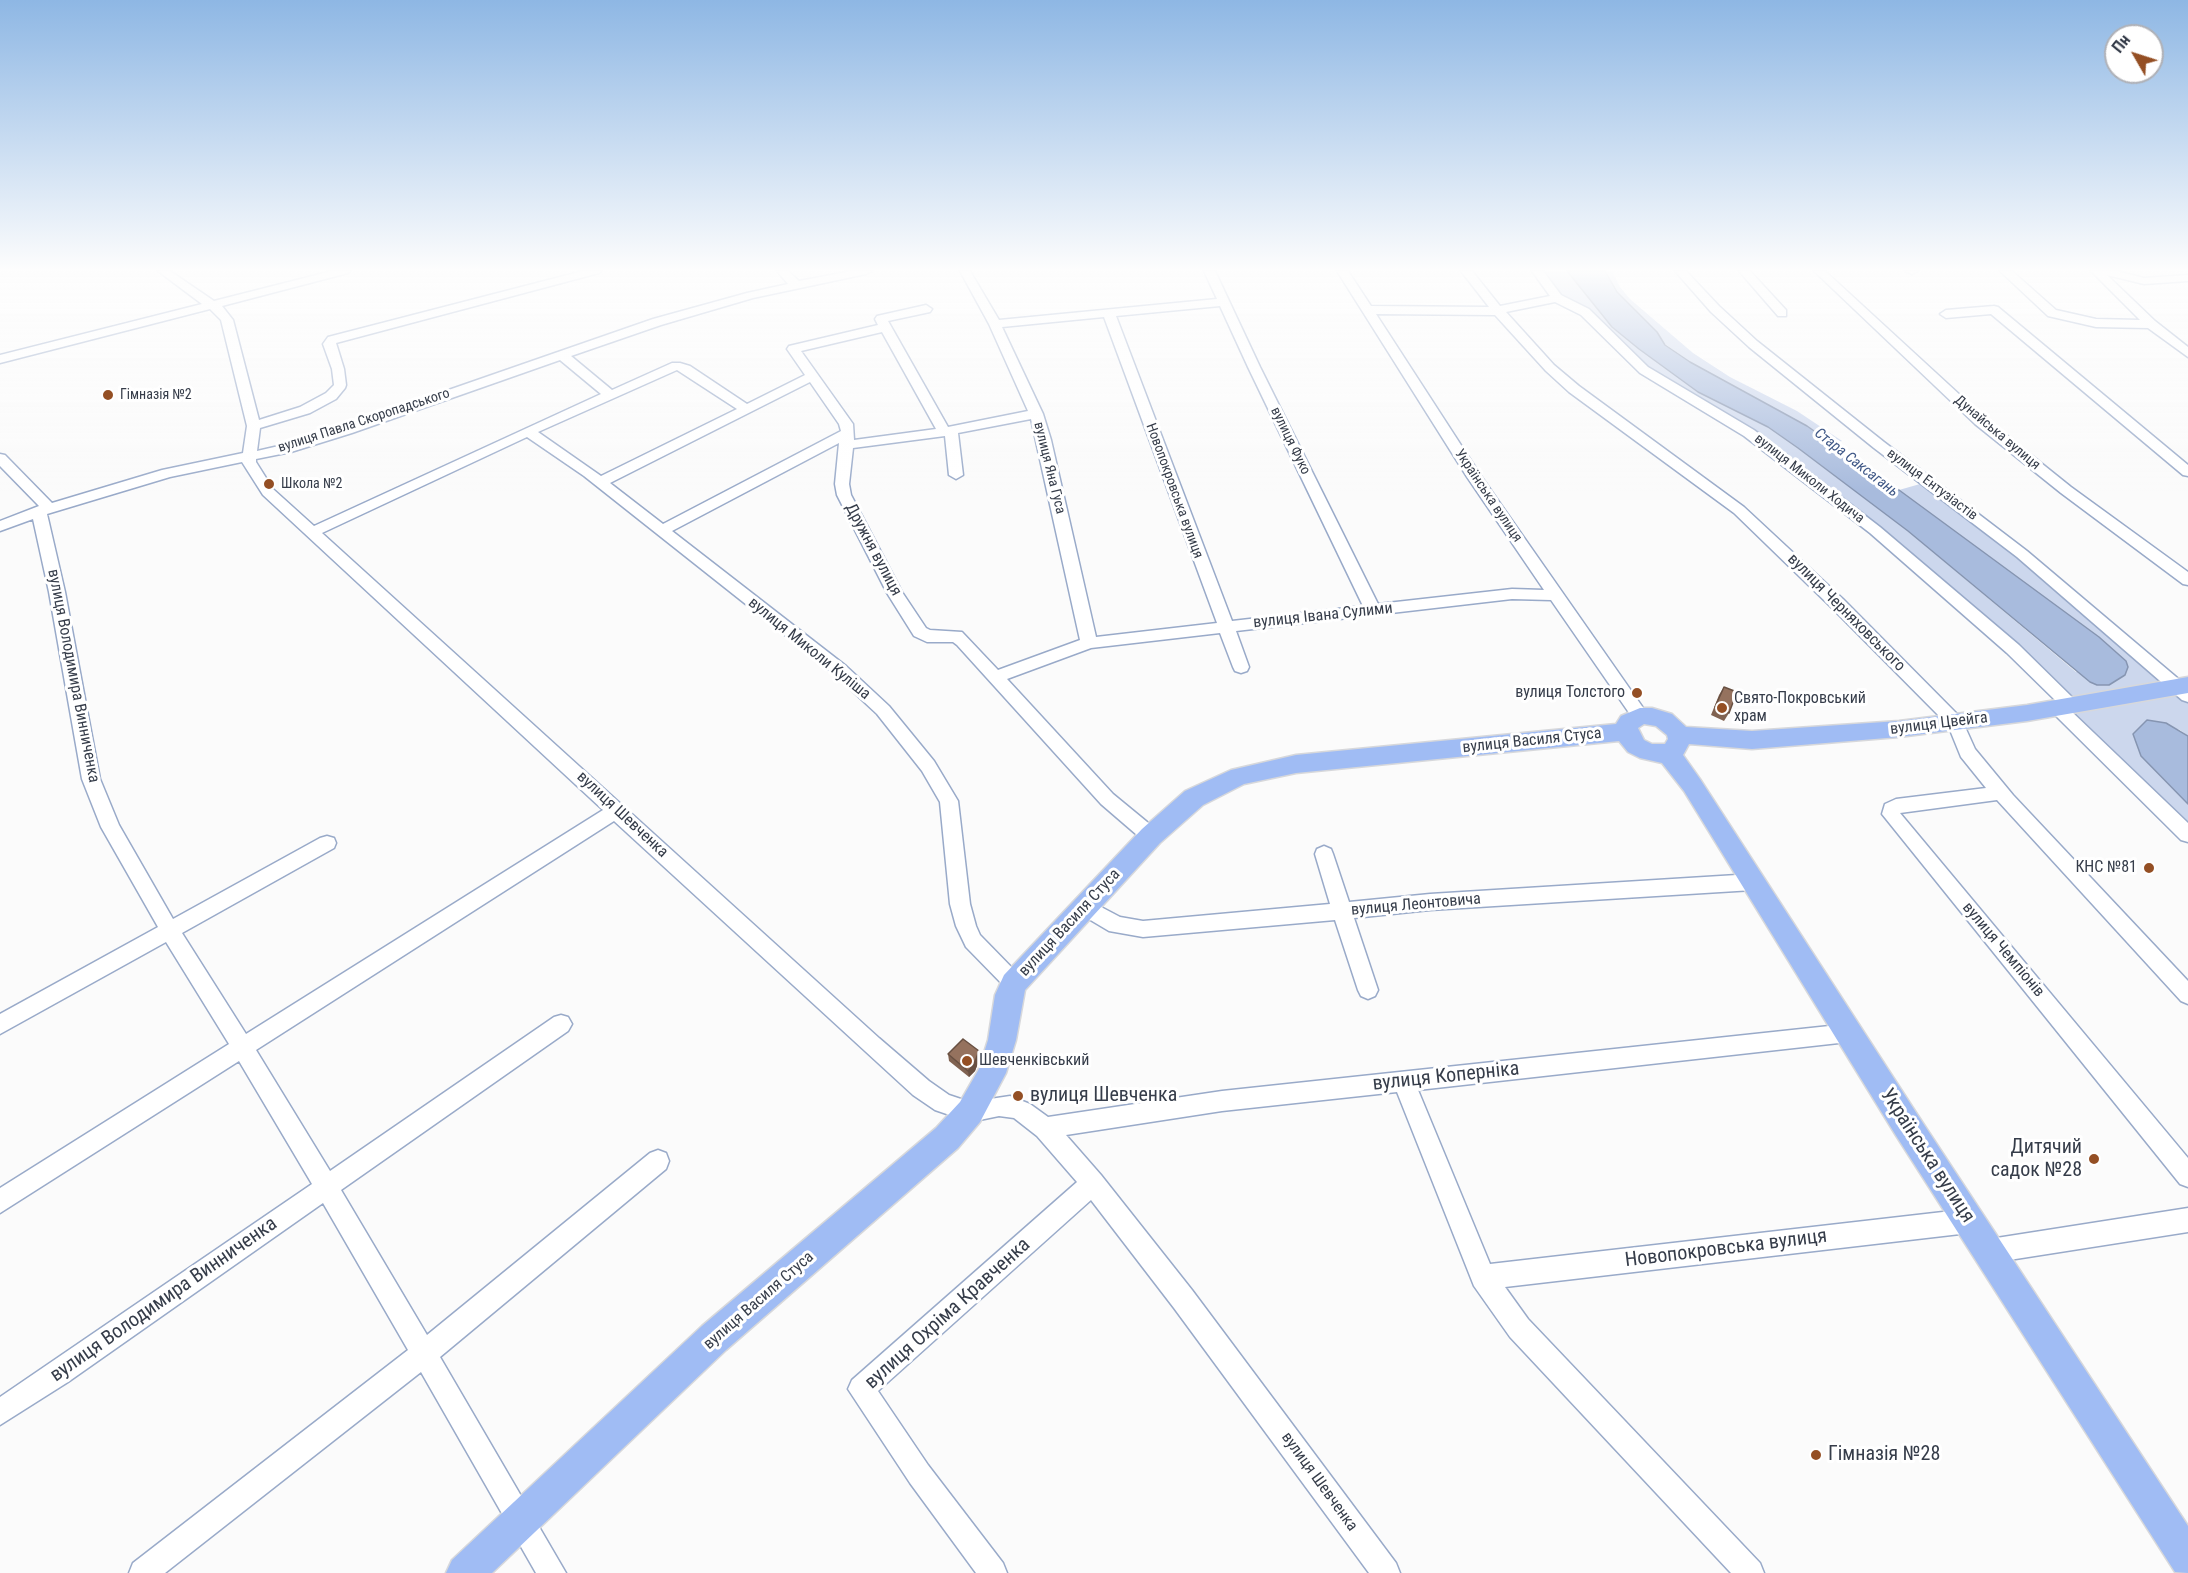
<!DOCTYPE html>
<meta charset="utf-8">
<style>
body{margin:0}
#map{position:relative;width:2188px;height:1573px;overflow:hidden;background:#fbfbfb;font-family:"Roboto Condensed",sans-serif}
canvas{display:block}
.north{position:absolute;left:2104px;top:24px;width:60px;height:60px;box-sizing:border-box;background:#fff;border:2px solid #afb1b7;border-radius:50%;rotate:309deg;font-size:16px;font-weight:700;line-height:24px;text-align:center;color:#363d4a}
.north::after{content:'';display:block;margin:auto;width:21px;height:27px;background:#944f24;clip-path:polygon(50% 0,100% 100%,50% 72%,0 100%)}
</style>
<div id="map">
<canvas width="2188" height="1573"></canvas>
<div class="north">Пн</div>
</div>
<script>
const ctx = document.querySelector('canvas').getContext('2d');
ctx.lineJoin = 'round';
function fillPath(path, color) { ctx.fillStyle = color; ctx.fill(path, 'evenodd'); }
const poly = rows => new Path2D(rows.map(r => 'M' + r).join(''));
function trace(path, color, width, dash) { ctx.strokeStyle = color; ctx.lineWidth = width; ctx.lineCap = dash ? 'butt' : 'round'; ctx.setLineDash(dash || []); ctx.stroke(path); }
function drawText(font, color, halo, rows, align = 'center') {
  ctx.font = font + ' "Roboto Condensed",sans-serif'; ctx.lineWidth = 6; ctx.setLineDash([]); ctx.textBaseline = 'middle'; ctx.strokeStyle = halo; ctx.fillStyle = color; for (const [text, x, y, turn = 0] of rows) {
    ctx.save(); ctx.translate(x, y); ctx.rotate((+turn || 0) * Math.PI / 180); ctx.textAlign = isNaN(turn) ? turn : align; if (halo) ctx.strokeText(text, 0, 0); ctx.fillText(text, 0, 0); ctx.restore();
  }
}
const green = poly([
 [1538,271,1567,271,1612,327,1639,349,1698,392,1768,427,1798,448,1908,531,2076,672,2126,661,2099,637,1899,490,1927,482,2188,696,2188,736,2180,730,2147,720,2133,734,2141,756,2188,804,2188,835,2069,720,2070,705,1803,473,1644,370,1595,323,1563,303,1541,278],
 [1605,271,1612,271,1620,287,1630,299,1693,353,1730,377,1797,411,1842,441,1833,443,1807,426,1690,362,1665,344,1657,332,1617,292]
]);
const water = poly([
 [1567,271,1605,271,1617,292,1657,332,1665,345,1690,362,1807,426,1899,490,2099,637,2126,661,2128,667,2125,675,2109,685,2097,685,2090,682,1908,531,1798,448,1768,427,1698,392,1639,349,1612,327,1567,271],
 [2147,720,2166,723,2188,736,2188,804,2141,756,2133,734,2147,720]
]);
const minor = poly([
 [158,271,170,271,214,301,332,271,350,271,348,273,222,306,233,320,259,420,300,407,326,393,334,385,332,369,323,344,328,337,583,271,601,271,599,273,336,343,344,369,346,385,345,388,336,399,310,413,260,428,257,451,283,445,342,427,653,319,747,293,788,284,777,271,788,271,799,281,852,271,872,271,866,274,753,298,661,325,571,356,612,390,672,363,680,363,690,366,747,404,805,375,787,349,789,346,878,325,875,319,877,316,926,305,932,309,930,312,888,321,948,427,1028,411,989,324,960,271,970,271,999,320,1217,299,1204,271,1215,271,1260,367,1378,604,1512,589,1544,590,1467,477,1337,271,1348,271,1371,306,1489,307,1461,271,1472,271,1500,306,1550,296,1532,271,1543,271,1561,295,1589,309,1648,367,1754,430,1880,527,2019,645,2076,701,2078,705,2076,709,2071,711,2188,823,2188,842,2181,840,2052,712,2049,708,2052,704,2057,702,2007,653,1870,533,1744,436,1640,373,1581,315,1555,302,1506,312,1554,365,1579,386,1744,507,1843,599,1961,718,1975,749,2013,795,2188,981,2188,1004,2181,1001,1997,800,1900,813,2188,1158,2188,1187,2180,1184,1882,814,1885,804,1896,799,1986,788,1961,757,1948,725,1831,607,1734,513,1569,392,1546,371,1495,315,1376,314,1481,476,1646,712,1649,716,1646,720,1640,722,1634,720,1551,600,1512,599,1236,631,1249,667,1247,671,1241,673,1235,671,1233,667,1220,633,1091,648,1007,679,1113,794,1158,831,1160,836,1158,841,1151,843,1144,841,1101,804,957,645,953,642,927,642,914,636,887,593,837,495,835,484,839,443,672,531,846,666,889,706,934,761,958,801,970,904,976,926,980,935,1021,977,1024,983,1021,989,1014,992,1007,989,966,947,956,926,950,904,940,802,922,771,877,714,834,674,584,476,527,437,322,533,879,1038,929,1081,949,1095,970,1102,1010,1096,1030,1104,1048,1117,1222,1091,1848,1024,1855,1026,1859,1033,1855,1040,1848,1042,1418,1090,1490,1264,1969,1209,1977,1213,1981,1221,1977,1229,1969,1233,1505,1287,1528,1319,1760,1563,1764,1573,1731,1573,1510,1337,1474,1286,1397,1092,1222,1111,1066,1135,1101,1175,1192,1290,1396,1563,1400,1573,1369,1573,1174,1308,1091,1200,878,1391,928,1465,1003,1563,1007,1573,976,1573,910,1483,848,1389,852,1380,1077,1182,1037,1136,1014,1118,999,1116,970,1122,935,1110,913,1095,614,821,256,1050,330,1171,554,1017,561,1015,568,1017,572,1024,568,1031,341,1190,427,1335,650,1153,658,1150,666,1153,669,1161,666,1169,440,1357,566,1573,536,1573,421,1372,165,1573,129,1573,133,1563,408,1350,323,1203,68,1382,0,1425,0,1397,312,1184,239,1061,0,1213,0,1188,229,1044,166,942,0,1034,0,1014,158,927,101,827,82,779,49,592,33,519,0,531,0,521,39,506,0,466,0,454,5,455,52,503,162,470,243,453,247,426,221,320,210,309,0,363,0,355,202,304,158,271],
 [1220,306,1248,367,1363,606,1232,621,1116,316,1220,306],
 [1104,317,1217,623,1096,637,1051,440,1043,414,1002,327,1104,317],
 [882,332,936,429,854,440,853,424,801,351,882,332],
 [560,360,601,394,314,526,273,489,256,462,256,459,291,452,352,433,560,360],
 [677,370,737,409,601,476,538,432,677,370],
 [810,382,839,424,841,431,663,524,610,483,810,382],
 [1031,419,1080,640,998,670,962,632,930,630,926,628,902,592,851,495,849,484,853,448,945,436,949,475,956,479,963,475,958,433,1031,419],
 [242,462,263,495,603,810,246,1034,182,933,334,848,336,843,334,838,327,836,320,838,173,919,119,825,100,779,65,592,47,514,170,477,242,462],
 [1675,271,1686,271,1719,306,1757,341,1884,442,2027,551,2188,687,2188,702,2182,700,2017,557,1874,448,1749,347,1711,312,1675,271],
 [1739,271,1750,271,1786,310,1786,316,1778,316,1739,271],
 [1814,271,1825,271,1985,418,2071,487,2188,572,2188,585,2183,584,2061,493,1975,424,1814,271],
 [1905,271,1918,271,1912,274,1905,271],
 [2000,271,2012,271,2056,310,2096,319,2140,320,2091,271,2116,271,2144,278,2188,275,2188,281,2144,284,2107,275,2155,321,2188,347,2188,357,2148,328,2096,327,2048,316,2000,271],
 [1994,306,1998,307,2188,465,2188,476,2183,475,1991,314,1946,318,1940,314,1946,310,1994,306],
 [1324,846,1331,849,1333,854,1349,902,1430,894,1753,874,1760,876,1763,882,1760,888,1753,890,1430,910,1354,918,1378,990,1375,996,1368,999,1361,996,1358,990,1335,920,1143,937,1109,931,1077,912,1074,906,1077,900,1084,898,1120,917,1143,921,1330,904,1315,854,1317,849,1324,846],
 [2188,1208,2188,1232,1990,1263,1982,1259,1978,1251,1982,1243,1990,1239,2188,1208]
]);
const major = poly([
 [2188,677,2188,693,2027,721,1899,737,1752,749,1689,744,1683,755,1700,779,1917,1114,2188,1526,2188,1573,2175,1572,1895,1134,1684,791,1662,763,1640,758,1628,752,1619,741,1296,773,1244,784,1203,805,1160,843,1025,990,1016,1040,1006,1073,980,1122,958,1148,726,1350,492,1573,446,1573,452,1560,702,1326,936,1128,960,1102,979,1069,988,1040,995,995,1004,975,1142,829,1185,791,1231,770,1296,755,1616,724,1621,716,1640,708,1652,708,1672,714,1686,727,1752,731,1899,721,2027,705,2188,677],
 [1644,724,1656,726,1667,735,1668,739,1665,744,1652,744,1644,740,1638,728,1644,724]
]);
const wall = poly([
 [1724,687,1729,713,1724,721,1711,715,1719,695],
 [948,1054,980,1058,975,1071,969,1077,949,1061]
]);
const shadedWall = poly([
 [979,1051,980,1058,975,1071,969,1077,968,1071]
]);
const building = poly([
 [1724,687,1737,692,1729,713,1715,707,1724,687],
 [963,1039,979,1051,974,1064,968,1071,948,1054,963,1039]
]);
const markers = [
 [108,395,6,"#944f24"],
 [269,484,6,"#944f24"],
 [1637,693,6,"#944f24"],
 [1722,708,6,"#944f24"],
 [2149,868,6,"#944f24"],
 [967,1061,6,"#944f24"],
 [1018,1096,6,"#944f24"],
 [2094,1159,6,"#944f24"],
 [1816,1455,6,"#944f24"]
];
const farPoinames = [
 ["Гімназія №2",120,395],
 ["Школа №2",281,484]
];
const farStreetnames = [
 ["вулиця Павла Скоропадського",364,421,-18],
 ["Дунайська вулиця",1997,433,40],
 ["вулиця Фуко",1290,441,64],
 ["вулиця Яна Гуса",1049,468,76],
 ["вулиця Миколи Ходича",1809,479,38],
 ["вулиця Ентузіастів",1932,485,37],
 ["Новопокровська вулиця",1174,491,70],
 ["Українська вулиця",1488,496,56]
];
const farWaternames = [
 ["Стара Саксагань",1856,463,38]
];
const streetNames = [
 ["Дружня вулиця",873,550,62],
 ["вулиця Черняховського",1846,613,45],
 ["вулиця Івана Сулими",1323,616,-6],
 ["вулиця Миколи Куліша",809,649,39],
 ["вулиця Володимира Винниченка",73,676,79],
 ["вулиця Цвейга",1939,724,-7],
 ["вулиця Василя Стуса",1532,741,-6],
 ["вулиця Шевченка",622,815,43],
 ["вулиця Леонтовича",1416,905,-5],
 ["вулиця Василя Стуса",1070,923,-47],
 ["вулиця Чемпіонів",2003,950,50],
 ["вулиця Василя Стуса",759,1301,-41],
 ["вулиця Шевченка",1319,1482,54]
];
const poiNames = [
 ["вулиця Толстого",1625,693],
 ["Свято-Покровський",1734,699,"left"],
 ["храм",1734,717,"left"],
 ["КНС №81",2137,868],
 ["Шевченківський",979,1061,"left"]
];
const nearStreetnames = [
 ["вулиця Коперніка",1446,1077,-6],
 ["Українська вулиця",1927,1156,57],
 ["Новопокровська вулиця",1726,1249,-7],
 ["вулиця Володимира Винниченка",164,1300,-35],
 ["вулиця Охріма Кравченка",948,1314,-42]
];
const nearPoinames = [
 ["вулиця Шевченка",1030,1096],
 ["Дитячий",2082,1148,"right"],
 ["садок №28",2082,1171,"right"],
 ["Гімназія №28",1828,1455]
];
fillPath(green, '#ccd7ed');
fillPath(water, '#a8bbdd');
trace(water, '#8695b1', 1.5);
trace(minor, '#99aac9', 3);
trace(major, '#d7d8db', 3);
fillPath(minor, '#fff');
fillPath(major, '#a0bcf4');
fillPath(wall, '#806251');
fillPath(shadedWall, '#685042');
fillPath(building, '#95725e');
trace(building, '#685042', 1.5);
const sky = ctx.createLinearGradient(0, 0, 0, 491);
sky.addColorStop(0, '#8eb7e4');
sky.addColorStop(0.55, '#fdfdfd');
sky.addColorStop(1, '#fdfdfd00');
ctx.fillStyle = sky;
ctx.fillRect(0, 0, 2188, 491);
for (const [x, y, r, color] of markers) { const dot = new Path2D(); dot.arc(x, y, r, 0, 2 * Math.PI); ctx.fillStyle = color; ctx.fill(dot); trace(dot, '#fff', 2); }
drawText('14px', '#363d4a', '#fff', farPoinames, 'left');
drawText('14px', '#363d4a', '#fff', farStreetnames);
drawText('italic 15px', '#3e5786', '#fff', farWaternames);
drawText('16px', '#363d4a', '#fff', streetNames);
drawText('16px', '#363d4a', '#fff', poiNames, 'right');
drawText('20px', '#363d4a', '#fff', nearStreetnames);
drawText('20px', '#363d4a', '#fff', nearPoinames, 'left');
</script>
